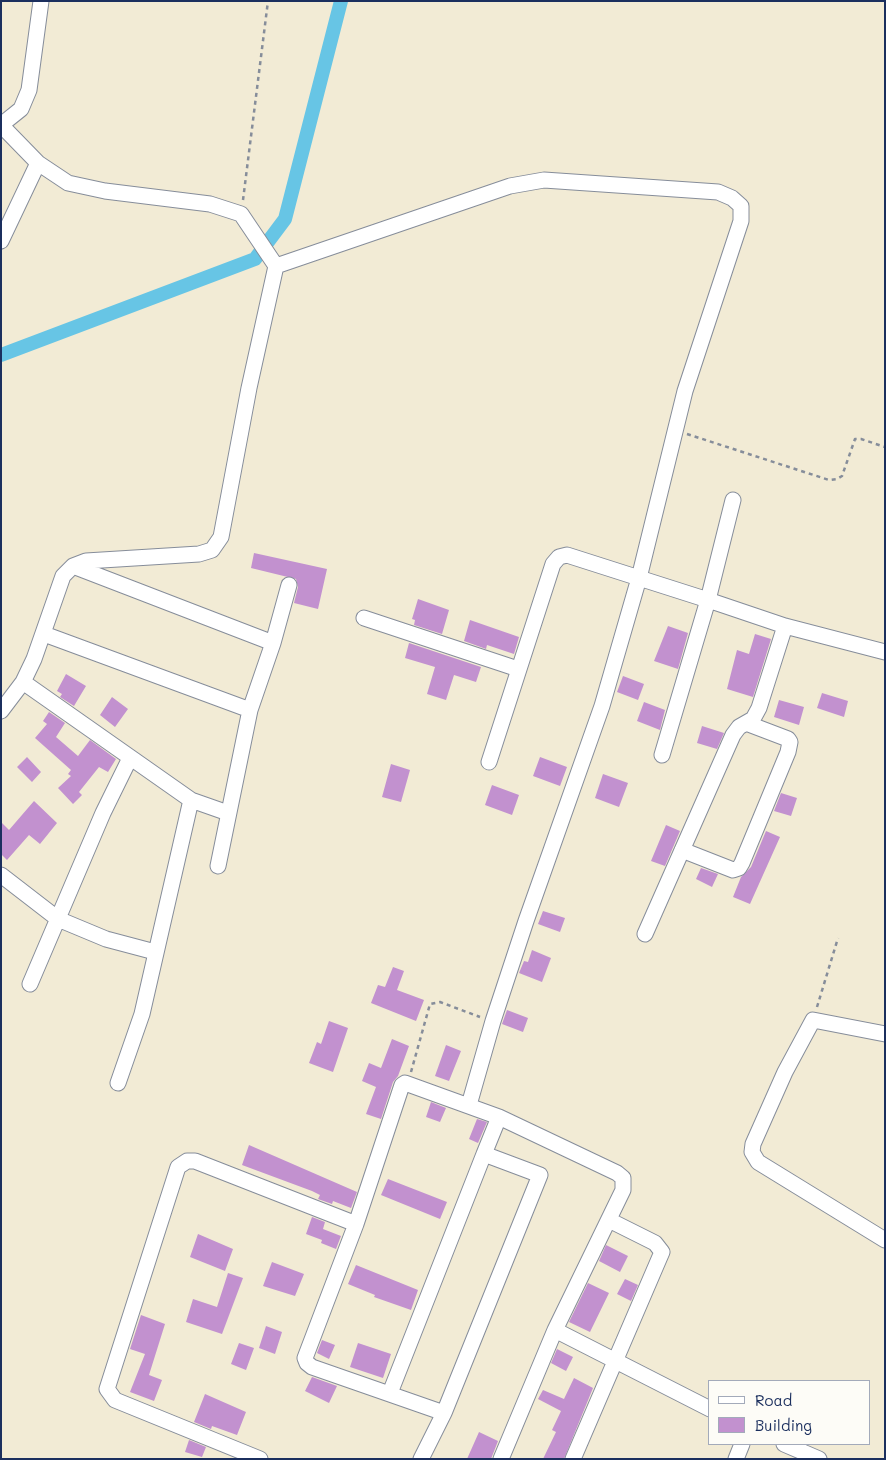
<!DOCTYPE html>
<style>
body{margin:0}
#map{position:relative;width:886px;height:1460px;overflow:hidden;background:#f2ebd5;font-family:Mali,sans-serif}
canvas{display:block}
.frame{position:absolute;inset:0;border:2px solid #1b2f5e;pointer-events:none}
.legend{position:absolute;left:708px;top:1380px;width:162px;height:65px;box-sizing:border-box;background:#fdfcf7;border:1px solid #a3aaba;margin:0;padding:6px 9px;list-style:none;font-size:15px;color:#1b2f5e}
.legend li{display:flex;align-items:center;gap:10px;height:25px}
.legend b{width:25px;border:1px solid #a3aaba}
</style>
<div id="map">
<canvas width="886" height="1460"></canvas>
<div class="frame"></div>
<ul class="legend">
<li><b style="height:6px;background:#fff"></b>Road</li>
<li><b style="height:14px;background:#c291cf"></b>Building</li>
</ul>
</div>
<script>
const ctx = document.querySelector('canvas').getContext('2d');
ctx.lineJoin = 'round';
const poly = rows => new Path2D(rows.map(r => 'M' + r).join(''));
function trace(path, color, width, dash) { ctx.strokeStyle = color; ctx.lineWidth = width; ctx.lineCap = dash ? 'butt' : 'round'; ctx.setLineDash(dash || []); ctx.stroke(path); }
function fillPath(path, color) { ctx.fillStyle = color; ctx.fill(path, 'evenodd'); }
const canal = poly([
 [1,355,255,259,285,219,341,1]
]);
const building = poly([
 [254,553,327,569,318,609,294,603,298,587,296,579,251,568],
 [418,599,449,610,442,634,414,625,415,620,412,619],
 [470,620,519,637,514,654,487,645,486,649,464,641],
 [668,626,688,633,678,669,654,661],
 [755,634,771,639,753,697,727,689,737,650,749,654],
 [409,643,481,667,476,682,454,675,446,700,427,694,435,667,405,658],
 [66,674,86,686,74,706,60,697,62,694,57,691],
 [623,676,644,684,638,700,617,692],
 [822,693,848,701,844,717,817,708],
 [112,697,128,709,115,727,100,715],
 [779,700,804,707,799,725,774,717],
 [644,702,665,710,660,730,637,721],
 [49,712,65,723,56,737,78,756,90,740,116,759,108,772,99,767,79,792,82,795,73,804,58,788,71,776,68,774,71,770,35,738,47,724,43,721],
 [702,726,724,733,717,749,697,743],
 [27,757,41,772,32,782,17,767],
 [540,757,567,767,560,786,533,776],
 [391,764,410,770,401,802,382,797],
 [603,774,628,783,619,807,595,798],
 [492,785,519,795,512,815,485,805],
 [781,793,797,798,791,816,774,811],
 [34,801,57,823,40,844,29,835,7,860,1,854,1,822,9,830],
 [666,825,680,831,665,866,651,861],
 [766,831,780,837,750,904,733,897,741,877,751,867],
 [701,868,718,874,712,887,696,879],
 [543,911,565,918,560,932,538,924],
 [532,950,551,958,542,982,519,973,524,961,528,962],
 [393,967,404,971,397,990,424,1000,416,1021,371,1003,378,985,385,987],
 [507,1010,528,1018,523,1032,502,1024],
 [329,1021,348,1028,333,1072,309,1063,317,1042,321,1044],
 [392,1039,409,1046,398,1076,393,1082,381,1119,366,1114,376,1087,362,1081,369,1063,381,1068],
 [446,1045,461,1051,449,1081,435,1076],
 [431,1102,446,1108,440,1122,426,1117],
 [477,1119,487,1122,478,1143,469,1139],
 [249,1145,357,1192,351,1208,333,1201,332,1204,318,1199,320,1195,312,1191,242,1165],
 [388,1179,447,1202,440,1219,381,1195],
 [312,1217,325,1222,323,1229,341,1236,336,1249,321,1243,322,1240,306,1234],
 [198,1234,233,1249,225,1271,190,1257],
 [606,1245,628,1256,620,1272,599,1261],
 [272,1262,304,1274,295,1296,263,1286],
 [356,1265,418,1290,411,1310,374,1297,375,1295,348,1284],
 [228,1273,243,1278,222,1334,186,1322,193,1299,217,1307],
 [625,1279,638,1285,631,1301,617,1294],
 [588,1283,609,1293,590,1332,569,1322],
 [141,1315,165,1324,149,1375,162,1380,154,1401,130,1392,145,1354,130,1349],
 [266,1326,282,1332,275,1354,259,1348],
 [322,1340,335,1345,329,1359,317,1353],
 [239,1343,254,1348,246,1370,231,1364],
 [358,1343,391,1354,383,1378,350,1367],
 [557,1349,573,1357,566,1371,551,1363],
 [312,1377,337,1386,329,1403,305,1391],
 [574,1378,593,1388,564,1459,543,1459,556,1432,552,1430,561,1411,538,1399,543,1390,564,1399],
 [205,1394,246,1412,237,1435,212,1426,211,1429,194,1422],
 [479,1432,498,1441,491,1459,467,1459],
 [189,1440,206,1447,202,1457,185,1452]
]);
const path = poly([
 [243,200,268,1],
 [687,434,829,480,837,479,842,476,855,439,861,439,885,447],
 [817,1007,838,938],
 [411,1072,430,1004,440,1002,480,1017]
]);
const minor = poly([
 [1,241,38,163],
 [276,266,510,186,544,180,718,192,732,198,741,206,741,221,685,391,639,578,567,555,559,557,553,564,489,762],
 [73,566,273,643],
 [364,618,518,669],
 [44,634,250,710],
 [23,682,191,800,228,813],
 [1,711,23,682,34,659,63,576,73,566,86,561,199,554,212,550,221,537,249,388,276,266,241,214,210,204,105,191,68,183,38,163,1,125,21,109,29,90,41,1],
 [662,755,708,600,785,626,885,652],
 [682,850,733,870,739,868,742,863,788,752,790,742,788,739,746,723],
 [218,866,250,710,273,643,289,585],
 [1,875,58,919,106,939,155,952],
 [645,934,733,735,739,727,753,719,759,708,785,626],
 [30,984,103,813,130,758],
 [885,1034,813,1020,785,1072,753,1144,752,1152,758,1162,885,1240],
 [118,1083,142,1014,191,800],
 [469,1105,493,1021,526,921,602,706,639,578,708,600,733,500],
 [555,1330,710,1409],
 [390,1393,484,1154],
 [444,1413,540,1175,484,1154,499,1117],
 [784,1444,819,1459],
 [260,1459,115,1400,107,1389,178,1167,187,1161,195,1161,356,1224],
 [421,1459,444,1413,312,1367,307,1363,305,1358,356,1224,402,1085,405,1083,499,1117,617,1173,623,1178,623,1190,555,1330,501,1459],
 [573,1459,662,1252,655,1243,609,1220],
 [736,1459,742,1444]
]);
trace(canal, '#67c5e5', 14);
fillPath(building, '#c291cf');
trace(minor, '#868d9a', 17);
trace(path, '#868d9a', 2.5, [4, 4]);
trace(minor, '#fff', 15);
</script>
